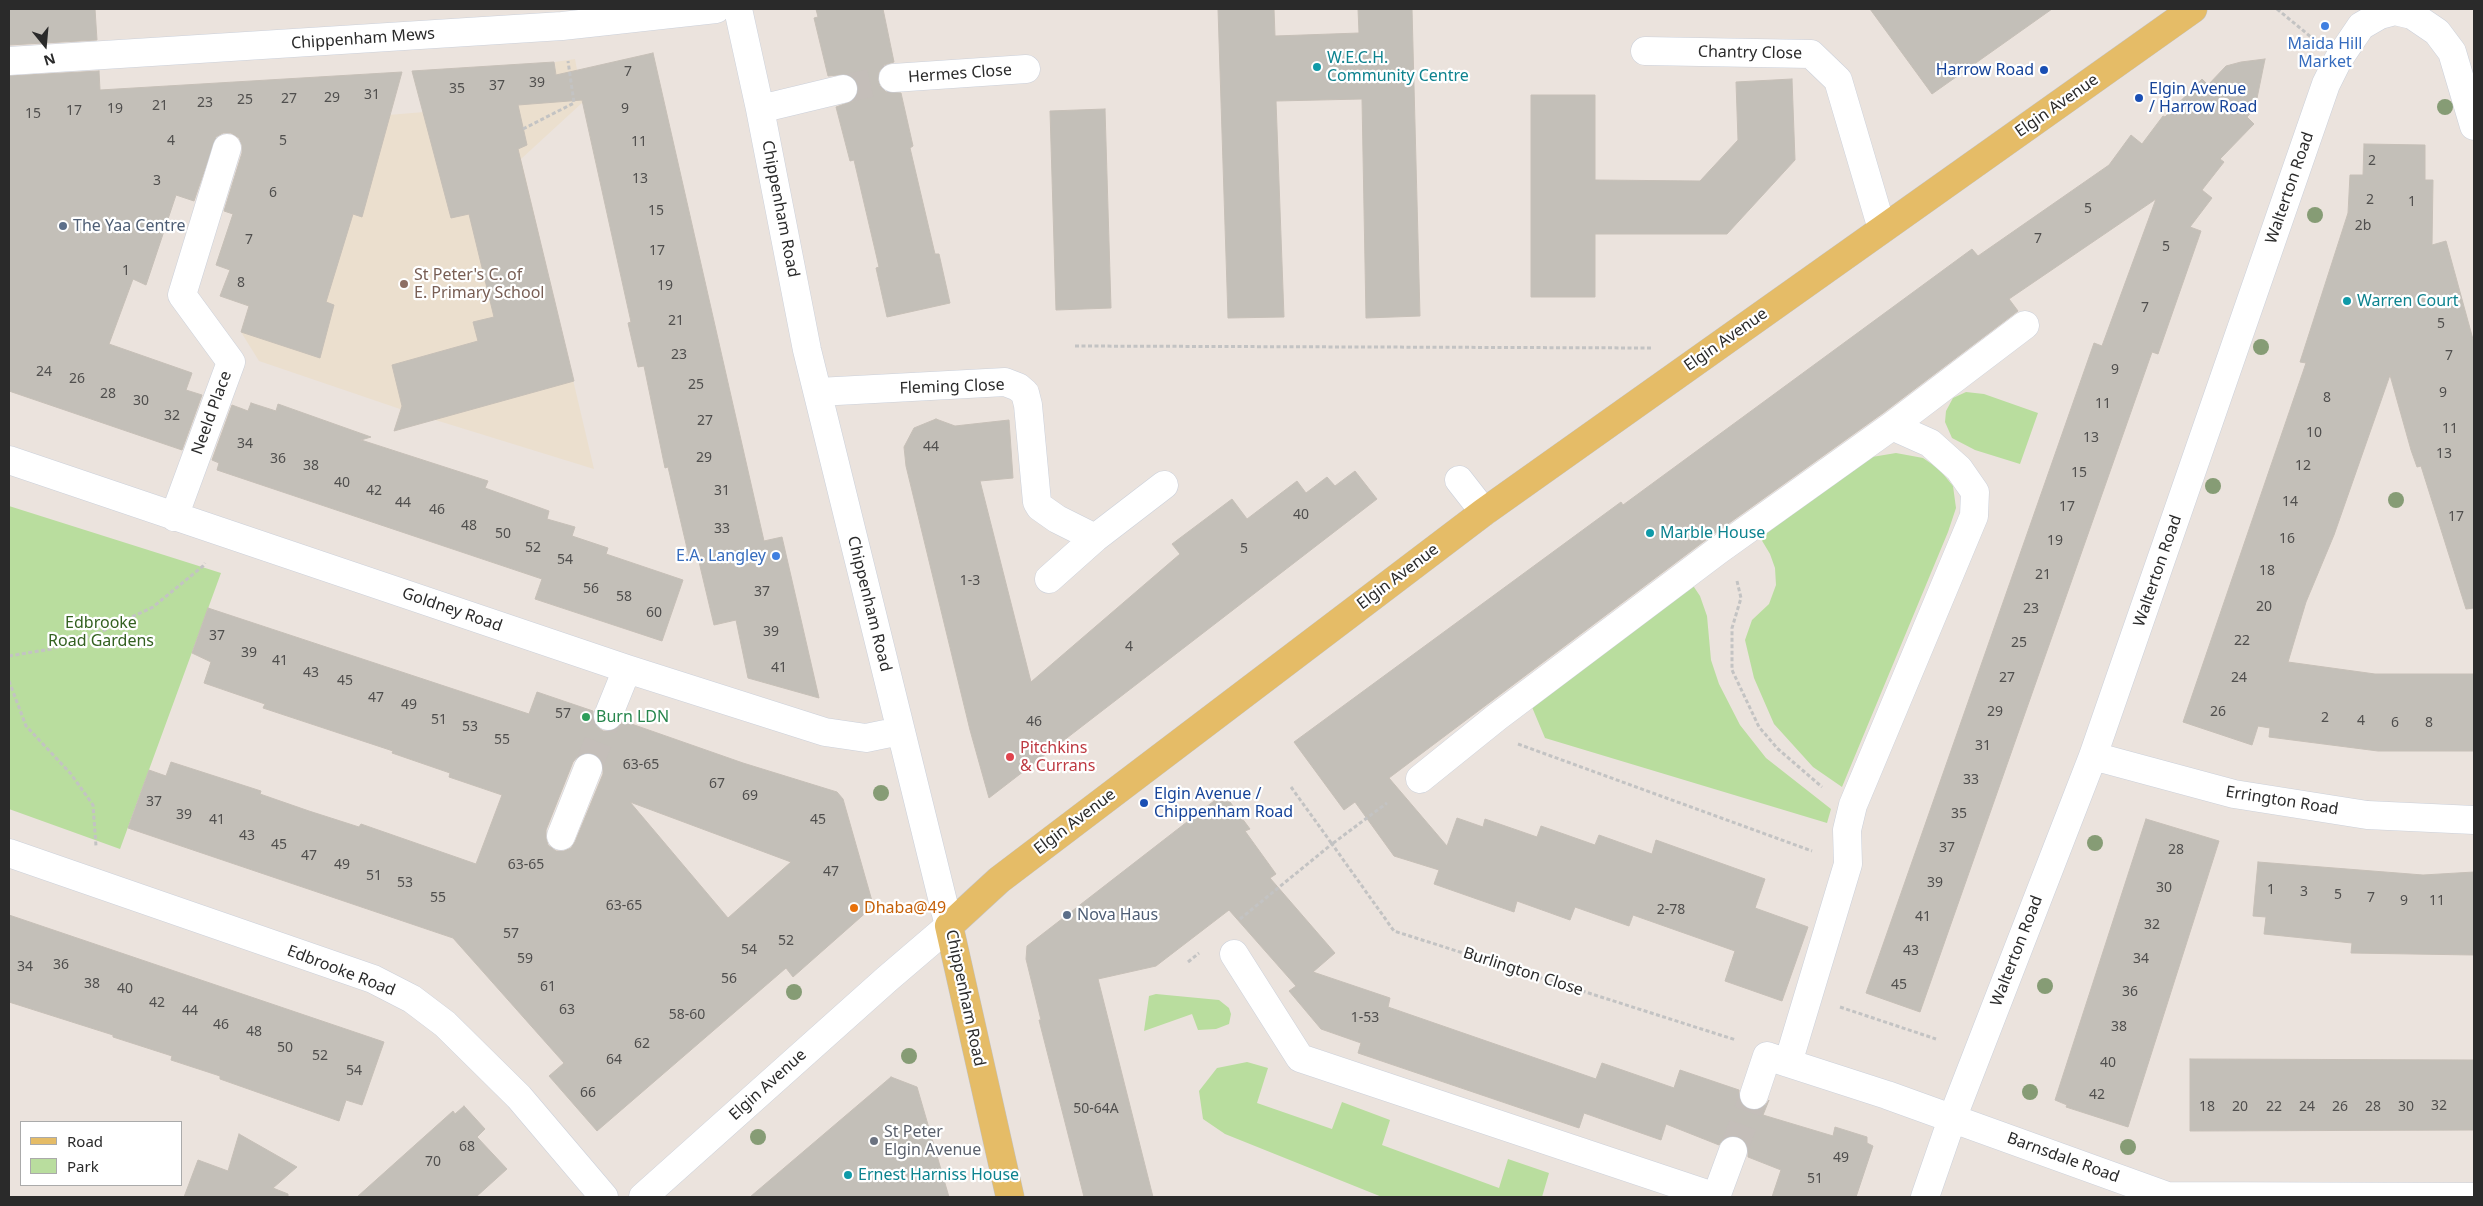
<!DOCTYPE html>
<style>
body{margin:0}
#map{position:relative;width:2483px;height:1206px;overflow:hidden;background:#ebe3dd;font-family:"Noto Sans",sans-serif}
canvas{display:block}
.frame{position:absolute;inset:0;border:10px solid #2a2a2a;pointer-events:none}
.legend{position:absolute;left:20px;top:1121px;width:162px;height:65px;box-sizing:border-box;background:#fff;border:1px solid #aaa;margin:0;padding:6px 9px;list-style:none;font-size:15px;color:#2a2a2a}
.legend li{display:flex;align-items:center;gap:10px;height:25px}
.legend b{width:25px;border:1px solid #aaa}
.north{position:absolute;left:20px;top:20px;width:50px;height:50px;-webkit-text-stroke:4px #fff;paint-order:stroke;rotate:163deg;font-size:14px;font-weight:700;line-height:20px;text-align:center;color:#2a2a2a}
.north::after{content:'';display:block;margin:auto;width:18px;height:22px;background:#2a2a2a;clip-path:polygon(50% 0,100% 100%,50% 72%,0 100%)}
</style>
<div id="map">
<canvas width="2483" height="1206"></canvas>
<div class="frame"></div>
<ul class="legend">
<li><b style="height:6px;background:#e5bc67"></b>Road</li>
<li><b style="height:14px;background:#b9dd9e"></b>Park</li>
</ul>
<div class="north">N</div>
</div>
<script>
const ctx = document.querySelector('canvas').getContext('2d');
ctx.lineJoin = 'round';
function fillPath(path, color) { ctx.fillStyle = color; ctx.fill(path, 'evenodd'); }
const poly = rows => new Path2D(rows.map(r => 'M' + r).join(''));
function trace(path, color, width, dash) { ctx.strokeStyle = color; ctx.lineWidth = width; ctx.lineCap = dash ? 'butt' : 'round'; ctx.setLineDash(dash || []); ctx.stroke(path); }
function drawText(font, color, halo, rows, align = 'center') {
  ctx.font = font + ' "Noto Sans",sans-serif'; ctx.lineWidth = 4.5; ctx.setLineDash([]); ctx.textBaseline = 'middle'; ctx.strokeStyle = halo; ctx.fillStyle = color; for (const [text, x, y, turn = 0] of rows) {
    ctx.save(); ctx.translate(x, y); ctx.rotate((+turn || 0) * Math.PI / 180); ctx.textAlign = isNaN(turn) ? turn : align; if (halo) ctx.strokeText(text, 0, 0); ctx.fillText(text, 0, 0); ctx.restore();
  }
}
const education = poly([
 [575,59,583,102,521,159,594,469,403,410,259,361,241,332,249,306,364,117,557,101,555,62]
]);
const green = poly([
 [1966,392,1984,394,2038,413,2020,464,1975,450,1952,438,1945,422,1946,411,1953,398],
 [1896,453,1923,458,1939,469,1953,486,1956,508,1948,532,1842,787,1813,767,1774,724,1754,678,1745,640,1752,620,1769,604,1776,585,1775,568,1770,554,1758,534,1860,459],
 [9,506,221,573,120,849,9,809],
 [1690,581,1700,596,1707,616,1711,660,1719,684,1740,725,1766,758,1831,809,1827,823,1545,738,1529,700],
 [1156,994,1219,1000,1229,1008,1231,1014,1229,1024,1216,1029,1198,1030,1192,1014,1144,1031,1149,996],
 [1247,1062,1268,1068,1257,1103,1332,1129,1342,1102,1390,1120,1382,1145,1499,1188,1508,1159,1549,1173,1542,1197,1382,1197,1225,1134,1203,1119,1199,1091,1217,1068]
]);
const building = poly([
 [9,9,95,9,97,40,9,45,9,9],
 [816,9,883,9,894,62,884,65,879,72,878,80,880,86,886,92,901,93,913,146,910,148,935,254,939,254,950,303,887,317,876,268,879,267,854,160,850,161,836,107,853,101,858,94,858,86,855,79,848,74,828,76,814,18,818,17,816,9],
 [1218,9,1274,9,1275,36,1359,33,1358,9,1412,9,1420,316,1366,318,1362,99,1276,101,1284,317,1228,318,1218,9],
 [1870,9,2052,9,1932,94,1870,9],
 [653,53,764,541,782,537,819,698,748,678,736,620,714,625,695,545,690,561,668,467,665,468,644,366,638,367,628,323,631,322,582,100,518,105,527,145,518,149,574,381,394,431,402,406,392,365,478,341,473,322,494,317,469,214,451,218,412,71,554,62,556,75,653,53],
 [2265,59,2255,108,2247,117,2254,124,2220,159,2224,162,2202,190,2212,198,2190,227,2201,231,2158,354,2152,352,1920,1012,1866,993,2094,343,2102,346,2156,199,2009,299,2018,311,1883,413,1711,536,1389,778,1447,846,1457,818,1483,827,1485,819,1537,837,1541,826,1595,845,1599,835,1652,854,1656,840,1765,879,1755,908,1808,927,1782,1001,1725,981,1735,951,1633,915,1629,926,1575,907,1570,920,1517,901,1514,912,1434,884,1439,870,1394,856,1355,802,1344,810,1294,742,1621,502,1623,505,1972,249,1978,256,2109,165,2131,135,2142,144,2163,116,2165,117,2202,79,2208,85,2226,66,2241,62,2265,59],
 [99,71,100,90,402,72,362,217,353,214,326,302,334,305,320,358,241,332,249,306,220,296,230,270,216,265,233,214,224,211,242,153,242,145,239,138,231,133,223,133,216,137,194,201,176,195,146,285,133,279,109,344,192,373,186,390,202,395,182,450,9,391,9,76,99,71],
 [1792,79,1795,160,1727,234,1595,234,1595,297,1531,297,1531,95,1595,95,1595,180,1700,181,1738,140,1736,82,1792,79],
 [1105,109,1111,308,1056,310,1050,111,1105,109],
 [2364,144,2425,145,2425,180,2433,180,2432,245,2446,241,2474,343,2474,608,2466,609,2421,466,2417,467,2411,450,2390,375,2334,535,2306,602,2288,662,2375,674,2474,674,2474,751,2378,751,2269,737,2270,728,2258,726,2252,745,2183,722,2306,363,2300,362,2348,213,2350,175,2363,175,2364,144],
 [251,403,276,411,278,404,371,437,361,440,488,481,485,488,549,511,547,519,575,527,572,536,608,548,606,554,683,580,662,641,535,599,542,579,217,470,219,463,212,460,232,405,248,411,251,403],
 [936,419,955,426,1009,420,1013,478,980,481,1031,682,1180,554,1172,544,1232,499,1247,519,1297,481,1306,493,1327,477,1335,486,1355,471,1377,499,989,798,970,730,906,466,904,447,914,428,936,419],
 [208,608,529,714,537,692,593,711,593,719,595,725,603,731,610,731,617,729,623,721,743,763,837,792,843,799,872,901,870,909,793,977,786,968,597,1131,549,1076,564,1063,453,938,128,828,149,770,166,776,171,762,261,791,260,794,309,811,359,827,361,824,476,864,502,795,449,777,450,773,392,753,393,751,263,708,265,704,204,683,211,662,192,653,208,608],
 [585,753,593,753,600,758,603,765,603,774,575,842,571,848,564,851,556,851,548,845,546,838,546,830,573,762,578,756,585,753],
 [630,802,791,862,728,918,630,802],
 [1214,801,1230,802,1250,829,1245,831,1276,874,1270,878,1335,953,1313,972,1390,998,1388,1007,1596,1079,1602,1063,1674,1088,1680,1070,1739,1090,1739,1099,1743,1106,1749,1110,1758,1110,1765,1106,1769,1100,1763,1115,1833,1136,1835,1127,1867,1137,1867,1143,1873,1146,1856,1197,1772,1197,1781,1170,1748,1157,1748,1149,1745,1141,1738,1136,1731,1136,1723,1139,1719,1145,1666,1124,1661,1140,1584,1113,1579,1128,1358,1053,1361,1043,1321,1029,1289,991,1296,986,1229,910,1156,966,1098,979,1153,1197,1084,1197,1039,1020,1041,1020,1026,959,1027,946,1214,801],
 [2146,819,2219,841,2128,1127,2066,1107,2067,1105,2055,1100,2146,819],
 [2258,862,2423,875,2474,872,2474,955,2351,953,2352,943,2264,934,2266,917,2253,916,2258,862],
 [9,915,384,1042,362,1105,346,1100,339,1121,220,1079,220,1076,171,1060,172,1056,113,1037,113,1035,9,1002,9,915],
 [2190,1059,2474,1060,2474,1130,2190,1131,2190,1059],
 [891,1077,917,1087,949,1197,750,1197,891,1077],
 [464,1106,485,1129,477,1137,507,1169,476,1197,357,1197,453,1111,455,1114,464,1106],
 [239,1134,297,1167,273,1188,288,1194,288,1197,184,1197,198,1160,228,1171,239,1134]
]);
const minorTunnel = poly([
 [843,89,893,78],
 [588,768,608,716],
 [1733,1151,1754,1095]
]);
const path = poly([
 [2277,9,2311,37],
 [523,129,574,103,568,61],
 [1075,346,1653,348],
 [1737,581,1741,598,1732,628,1732,670,1759,727,1778,749,1822,787],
 [9,656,51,649,96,634,153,607,203,566,205,563],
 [9,681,26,726,71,774,93,805,96,846],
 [1518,744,1812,851],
 [1291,787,1332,844,1387,803],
 [1240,919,1332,844,1394,931,1736,1040],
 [1188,962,1199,953],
 [1840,1007,1936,1039]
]);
const minor = poly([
 [1645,51,1811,54,1838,80,1882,229],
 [9,61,562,26,716,9],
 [893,78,1026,69],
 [760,109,843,89],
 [818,392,1005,382,1018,387,1025,393,1028,405,1037,502,1040,507,1057,519,1095,538],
 [1892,426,2025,325],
 [9,460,627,669,825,732,866,738,900,731],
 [1459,480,1484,512],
 [174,517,231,362,182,295,227,148],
 [1049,579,1095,538,1164,485],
 [608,716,627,669],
 [2093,756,2234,794,2367,815,2474,820],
 [1420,779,1497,717,1720,549,1892,426,1930,443,1959,469,1975,492,1974,516,1853,805,1847,830,1848,864,1788,1063,1887,1095,2167,1196,2474,1197],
 [561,836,588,768],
 [9,853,373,979,412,999,445,1024,519,1097,604,1197],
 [1234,954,1300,1058,1716,1197],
 [1754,1095,1767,1056,1788,1063],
 [643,1197,887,979,949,926,807,350,760,109,738,9],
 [1716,1197,1733,1151],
 [1925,1197,1952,1119,2093,756,2326,84,2338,60,2361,26,2380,15,2395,11,2412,15,2437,32,2452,52,2474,126]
]);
const major = poly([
 [1010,1197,949,926,999,880,1484,512,2193,9]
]);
const trees = [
 [2445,107],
 [2315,215],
 [2261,347],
 [2213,486],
 [2396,500],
 [881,793],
 [2095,843],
 [2045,986],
 [794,992],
 [909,1056],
 [2030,1092],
 [758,1137],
 [2128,1147]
];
const markers = [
 [2325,26,5,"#3f7fe0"],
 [1317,67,5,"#0f9aa8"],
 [2044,70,5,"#1a4fb4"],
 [2139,98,5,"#1a4fb4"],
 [63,226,5,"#5c6f8a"],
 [404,284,5,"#8d6e63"],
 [2347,301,5,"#0f9aa8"],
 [1650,533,5,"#0f9aa8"],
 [776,556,5,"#3f7fe0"],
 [586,717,5,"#2e9e5b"],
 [1010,757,5,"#e0444e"],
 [1144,803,5,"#1a4fb4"],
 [854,908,5,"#e8710a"],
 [1067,915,5,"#5c6f8a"],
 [874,1141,5,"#6b7280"],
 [848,1175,5,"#0f9aa8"]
];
const numberNames = [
 ["7",628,72],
 ["39",537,83],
 ["37",497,86],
 ["35",457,89],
 ["31",372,95],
 ["29",332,98],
 ["27",289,99],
 ["25",245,100],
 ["23",205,103],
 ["21",160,106],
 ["19",115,109],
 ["9",625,109],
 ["17",74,111],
 ["15",33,114],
 ["4",171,141],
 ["5",283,141],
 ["11",639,142],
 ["2",2372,161],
 ["13",640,179],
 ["3",157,181],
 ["6",273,193],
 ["2",2370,200],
 ["1",2412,202],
 ["5",2088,209],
 ["15",656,211],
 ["2b",2363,226],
 ["7",2038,239],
 ["7",249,240],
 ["5",2166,247],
 ["17",657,251],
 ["1",126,271],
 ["8",241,283],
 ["19",665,286],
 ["7",2145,308],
 ["21",676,321],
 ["5",2441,324],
 ["23",679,355],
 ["7",2449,356],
 ["9",2115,370],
 ["24",44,372],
 ["26",77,379],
 ["25",696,385],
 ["9",2443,393],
 ["28",108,394],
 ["8",2327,398],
 ["30",141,401],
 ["11",2103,404],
 ["32",172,416],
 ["27",705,421],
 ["11",2450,429],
 ["10",2314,433],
 ["13",2091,438],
 ["34",245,444],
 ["44",931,447],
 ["13",2444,454],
 ["29",704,458],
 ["36",278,459],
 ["38",311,466],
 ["12",2303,466],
 ["15",2079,473],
 ["40",342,483],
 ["42",374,491],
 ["31",722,491],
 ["14",2290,502],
 ["44",403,503],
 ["17",2067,507],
 ["46",437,510],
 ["40",1301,515],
 ["17",2456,517],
 ["48",469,526],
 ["33",722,529],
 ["50",503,534],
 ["16",2287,539],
 ["19",2055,541],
 ["52",533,548],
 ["5",1244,549],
 ["54",565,560],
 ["18",2267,571],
 ["21",2043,575],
 ["1-3",970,581],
 ["56",591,589],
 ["37",762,592],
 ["58",624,597],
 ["20",2264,607],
 ["23",2031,609],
 ["60",654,613],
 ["39",771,632],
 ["37",217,636],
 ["22",2242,641],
 ["25",2019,643],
 ["4",1129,647],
 ["39",249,653],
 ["41",280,661],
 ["41",779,668],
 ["43",311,673],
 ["27",2007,678],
 ["24",2239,678],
 ["45",345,681],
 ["47",376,698],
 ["49",409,705],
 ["29",1995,712],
 ["26",2218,712],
 ["57",563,714],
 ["2",2325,718],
 ["51",439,720],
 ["4",2361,721],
 ["46",1034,722],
 ["6",2395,723],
 ["8",2429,723],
 ["53",470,727],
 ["55",502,740],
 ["31",1983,746],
 ["63-65",641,765],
 ["33",1971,780],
 ["67",717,784],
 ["69",750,796],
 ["37",154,802],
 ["35",1959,814],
 ["39",184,815],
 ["41",217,820],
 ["45",818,820],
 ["43",247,836],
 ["45",279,845],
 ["37",1947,848],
 ["28",2176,850],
 ["47",309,856],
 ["49",342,865],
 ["63-65",526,865],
 ["47",831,872],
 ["51",374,876],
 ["53",405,883],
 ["39",1935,883],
 ["30",2164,888],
 ["1",2271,890],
 ["3",2304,892],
 ["5",2338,895],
 ["55",438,898],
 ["7",2371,898],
 ["9",2404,901],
 ["11",2437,901],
 ["63-65",624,906],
 ["2-78",1671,910],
 ["41",1923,917],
 ["32",2152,925],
 ["57",511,934],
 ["52",786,941],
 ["54",749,950],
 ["43",1911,951],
 ["59",525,959],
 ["34",2141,959],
 ["36",61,965],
 ["34",25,967],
 ["56",729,979],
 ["38",92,984],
 ["45",1899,985],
 ["61",548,987],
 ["40",125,989],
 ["36",2130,992],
 ["42",157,1003],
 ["63",567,1010],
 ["44",190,1011],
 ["58-60",687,1015],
 ["1-53",1365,1018],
 ["46",221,1025],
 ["38",2119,1027],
 ["48",254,1032],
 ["62",642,1044],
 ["50",285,1048],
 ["52",320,1056],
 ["64",614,1060],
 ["40",2108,1063],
 ["54",354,1071],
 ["66",588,1093],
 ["42",2097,1095],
 ["32",2439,1106],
 ["18",2207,1107],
 ["20",2240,1107],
 ["22",2274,1107],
 ["24",2307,1107],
 ["26",2340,1107],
 ["28",2373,1107],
 ["30",2406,1107],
 ["50-64A",1096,1109],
 ["68",467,1147],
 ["49",1841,1158],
 ["70",433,1162],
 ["51",1815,1179]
];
const streetNames = [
 ["Chippenham Mews",363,39,-4],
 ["Chantry Close",1750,53,1],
 ["Hermes Close",960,74,-4],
 ["Elgin Avenue",2057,106,-35],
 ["Walterton Road",2290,188,-71],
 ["Chippenham Road",780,209,79],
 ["Elgin Avenue",1726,340,-35],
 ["Fleming Close",952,387,-2],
 ["Neeld Place",212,413,-70],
 ["Walterton Road",2158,571,-71],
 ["Elgin Avenue",1398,577,-37],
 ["Chippenham Road",869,604,76],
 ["Goldney Road",452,610,19],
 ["Errington Road",2282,801,9],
 ["Elgin Avenue",1075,822,-37],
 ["Walterton Road",2017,951,-69],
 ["Edbrooke Road",341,971,21],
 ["Burlington Close",1523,972,18],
 ["Chippenham Road",965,998,78],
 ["Elgin Avenue",768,1085,-42],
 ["Barnsdale Road",2063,1158,20]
];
const shopNames = [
 ["Maida Hill",2325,44],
 ["Market",2325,62],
 ["E.A. Langley",766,556,"right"]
];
const cultureNames = [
 ["W.E.C.H.",1327,58],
 ["Community Centre",1327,76],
 ["Warren Court",2357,301],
 ["Marble House",1660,533],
 ["Ernest Harniss House",858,1175]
];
const transitNames = [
 ["Harrow Road",2034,70,"right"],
 ["Elgin Avenue",2149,89],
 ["/ Harrow Road",2149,107],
 ["Elgin Avenue /",1154,794],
 ["Chippenham Road",1154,812]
];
const serviceNames = [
 ["The Yaa Centre",73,226],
 ["Nova Haus",1077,915]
];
const educationNames = [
 ["St Peter's C. of",414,275],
 ["E. Primary School",414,293]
];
const parkNames = [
 ["Edbrooke",101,623],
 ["Road Gardens",101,641]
];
const leisureNames = [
 ["Burn LDN",596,717]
];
const healthNames = [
 ["Pitchkins",1020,748],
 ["& Currans",1020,766]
];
const foodNames = [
 ["Dhaba@49",864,908]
];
const worshipNames = [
 ["St Peter",884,1132],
 ["Elgin Avenue",884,1150]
];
fillPath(education, '#ebdfce');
fillPath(green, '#b9dd9e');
fillPath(building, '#c3bfb8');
trace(building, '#c6bfb7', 1);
trace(minorTunnel, '#c4beb9', 28, [28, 14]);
trace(minor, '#cbd0da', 29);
trace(major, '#c3c3c3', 29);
trace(path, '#c3c3c3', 3, [4, 2.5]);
trace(minor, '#fff', 28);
trace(major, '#e5bc67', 28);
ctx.fillStyle = '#869c75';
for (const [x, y] of trees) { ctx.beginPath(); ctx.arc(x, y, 8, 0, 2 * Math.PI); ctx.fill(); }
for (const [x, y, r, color] of markers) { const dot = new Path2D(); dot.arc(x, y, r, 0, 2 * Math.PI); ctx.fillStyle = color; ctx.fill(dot); trace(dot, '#fff', 2); }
drawText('14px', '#504f4e', null, numberNames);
drawText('16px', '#2a2a2a', '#fff', streetNames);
drawText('16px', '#366cbe', '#fff', shopNames);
drawText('16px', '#0d838f', '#fff', cultureNames, 'left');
drawText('16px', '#164399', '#fff', transitNames, 'left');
drawText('16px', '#4e5e75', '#fff', serviceNames, 'left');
drawText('16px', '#785e54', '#fff', educationNames, 'left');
drawText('16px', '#336120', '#fff', parkNames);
drawText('16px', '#27864d', '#fff', leisureNames, 'left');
drawText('16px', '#be3a42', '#fff', healthNames, 'left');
drawText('16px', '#c56008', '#fff', foodNames, 'left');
drawText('16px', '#5b616d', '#fff', worshipNames, 'left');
</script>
